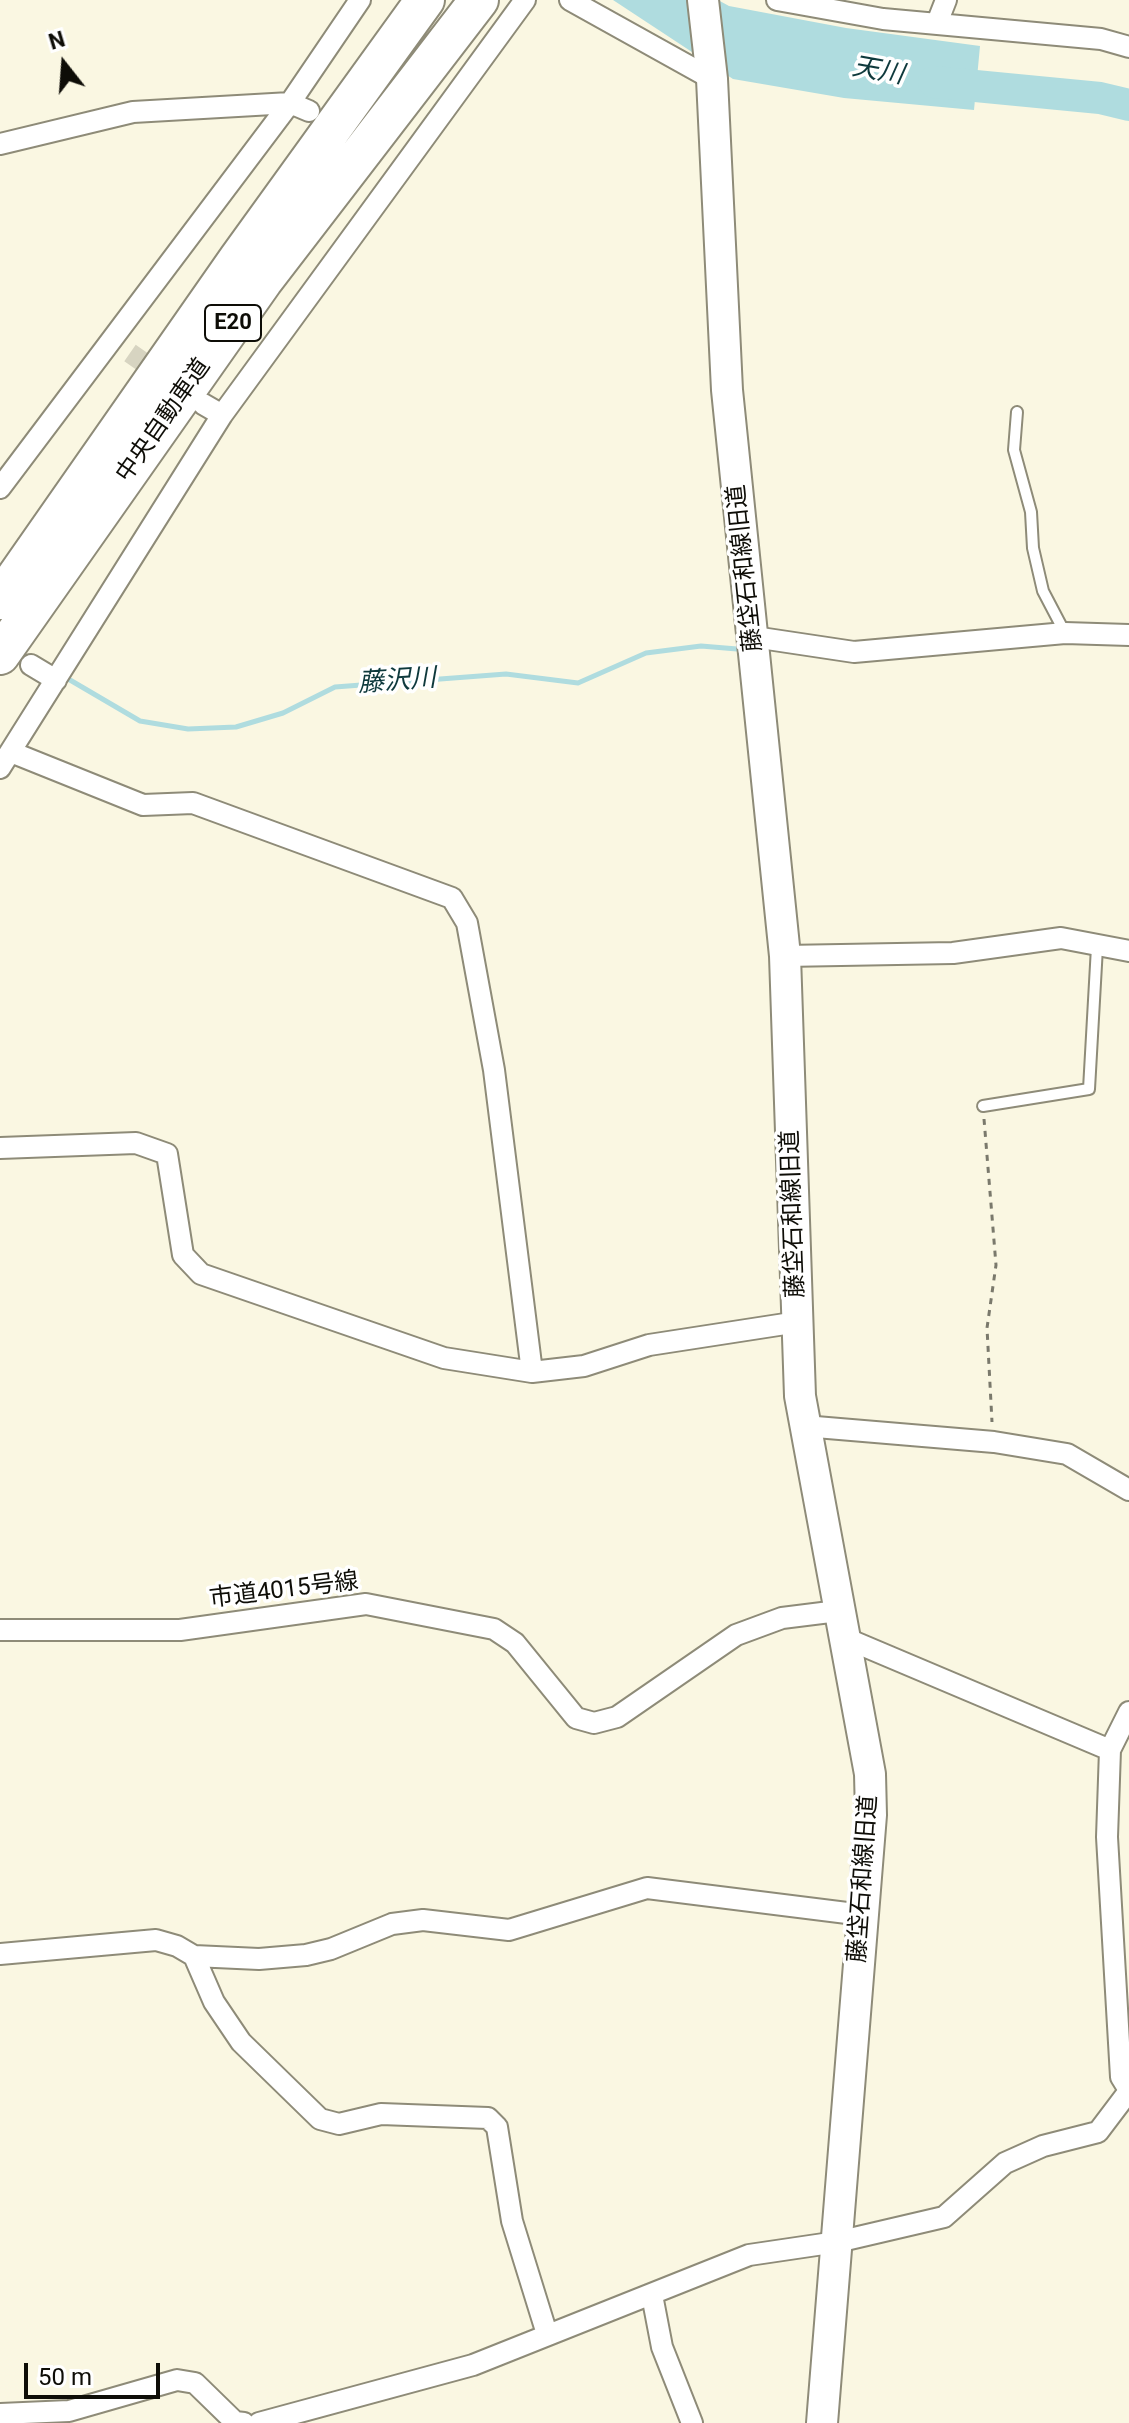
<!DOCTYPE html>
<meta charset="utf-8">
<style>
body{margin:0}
#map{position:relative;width:1129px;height:2423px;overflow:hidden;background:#faf7e2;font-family:Roboto,sans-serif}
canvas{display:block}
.north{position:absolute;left:24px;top:24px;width:80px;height:80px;-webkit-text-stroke:6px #fff;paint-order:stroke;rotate:343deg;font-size:22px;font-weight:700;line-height:32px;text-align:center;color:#0e0d07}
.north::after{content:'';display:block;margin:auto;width:28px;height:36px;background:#0e0d07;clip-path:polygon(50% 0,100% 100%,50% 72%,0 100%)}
.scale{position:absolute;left:24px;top:2363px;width:136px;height:36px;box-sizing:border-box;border:4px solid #0e0d07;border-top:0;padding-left:10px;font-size:24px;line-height:28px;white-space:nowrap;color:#0e0d07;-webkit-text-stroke:6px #fff;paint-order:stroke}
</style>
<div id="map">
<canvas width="1129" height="2423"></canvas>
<div class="north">N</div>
<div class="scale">50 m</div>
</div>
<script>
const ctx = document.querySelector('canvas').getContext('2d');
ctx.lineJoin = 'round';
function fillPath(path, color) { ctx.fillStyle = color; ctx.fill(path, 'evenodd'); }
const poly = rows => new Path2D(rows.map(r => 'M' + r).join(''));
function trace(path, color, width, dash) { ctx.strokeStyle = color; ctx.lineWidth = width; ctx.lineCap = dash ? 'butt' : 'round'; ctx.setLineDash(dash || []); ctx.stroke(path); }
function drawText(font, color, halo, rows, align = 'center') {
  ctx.font = font + ' Roboto,"Noto Sans JP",sans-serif'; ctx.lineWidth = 7; ctx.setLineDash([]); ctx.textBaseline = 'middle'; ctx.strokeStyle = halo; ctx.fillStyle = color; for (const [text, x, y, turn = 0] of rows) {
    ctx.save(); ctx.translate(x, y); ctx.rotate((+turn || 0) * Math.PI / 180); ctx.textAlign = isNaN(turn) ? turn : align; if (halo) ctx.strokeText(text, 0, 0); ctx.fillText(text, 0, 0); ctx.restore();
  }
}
const water = poly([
 [613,0,718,0,729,6,846,28,980,46,974,110,844,98,733,79]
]);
const stream = poly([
 [70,680,140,721,188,729,236,727,283,713,335,687,506,674,578,683,646,653,701,646,737,649]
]);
const river = poly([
 [934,82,1100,98,1129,105]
]);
const streetTunnel = poly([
 [130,353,163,376]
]);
const path = poly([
 [984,1119,996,1265,987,1328,992,1422]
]);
const lane = poly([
 [1017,412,1014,450,1031,512,1033,548,1043,591,1065,633],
 [983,1106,1089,1089,1097,947]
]);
const street = poly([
 [570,0,712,79],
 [777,0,883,19,1101,39,1129,47],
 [937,23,946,0],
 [0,144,133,112,290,103,309,111],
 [203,404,222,415],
 [0,488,290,103,360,0],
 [754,637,854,652,1065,633,1129,635],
 [31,665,56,680],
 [11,752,143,805,193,803,452,898,467,923,494,1070,532,1372],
 [0,768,222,415,525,0],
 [785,956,953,953,1061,938,1129,951],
 [0,1148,136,1143,167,1154,183,1255,201,1274,444,1358,532,1372,584,1366,649,1345,798,1322],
 [804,1426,994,1442,1067,1454,1129,1490],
 [0,1630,180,1630,366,1604,494,1629,515,1643,576,1718,594,1723,617,1717,736,1635,782,1618,838,1611],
 [845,1638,1110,1750],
 [1129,1712,1110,1750,1107,1837,1121,2077,1129,2090],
 [0,1954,156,1940,177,1946,194,1956,214,2002,241,2042,320,2119,339,2124,381,2114,488,2118,497,2127,512,2221,547,2334],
 [194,1956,259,1959,306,1955,331,1949,392,1924,423,1920,509,1930,647,1888,863,1915],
 [652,2295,662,2347,692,2423],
 [0,2414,69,2411,177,2380,195,2383,235,2422,244,2423],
 [259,2423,473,2365,749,2255,837,2242,944,2217,1005,2163,1043,2146,1098,2132,1129,2091]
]);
const secondary = poly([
 [703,0,712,79,727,390,785,956,800,1396,870,1774,871,1815,822,2423]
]);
const highway = poly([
 [0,600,238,259,425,0],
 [0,655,263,281,479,0]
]);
const shields = [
 [233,323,56]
];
const shieldNames = [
 ["E20",233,323]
];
const streetNames = [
 ["中央自動車道",164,421,-55],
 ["藤垈石和線旧道",746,568,-96],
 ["藤垈石和線旧道",794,1214,-92],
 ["市道4015号線",284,1591,-7],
 ["藤垈石和線旧道",864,1879,-86]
];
const waterNames = [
 ["天川",878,72,10],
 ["藤沢川",397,682,-4]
];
fillPath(water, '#afdcdf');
trace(stream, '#afdcdf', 5);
trace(river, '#afdcdf', 32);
trace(streetTunnel, '#d7d4c1', 20, [20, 10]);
trace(lane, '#8e8b78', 14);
trace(street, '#8e8b78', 24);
trace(secondary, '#8e8b78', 34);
trace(highway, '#8e8b78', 42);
trace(path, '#7a796c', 3, [6, 6]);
trace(lane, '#fff', 10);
trace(street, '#fff', 20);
trace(secondary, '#fff', 30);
trace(highway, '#fff', 38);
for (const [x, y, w] of shields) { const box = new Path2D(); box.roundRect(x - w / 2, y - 18, w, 36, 6); ctx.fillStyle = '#fff'; ctx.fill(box); trace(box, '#0e0d07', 2); }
drawText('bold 22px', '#0e0d07', null, shieldNames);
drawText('24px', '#0e0d07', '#fff', streetNames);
drawText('italic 26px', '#0e393c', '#fff', waterNames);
</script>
